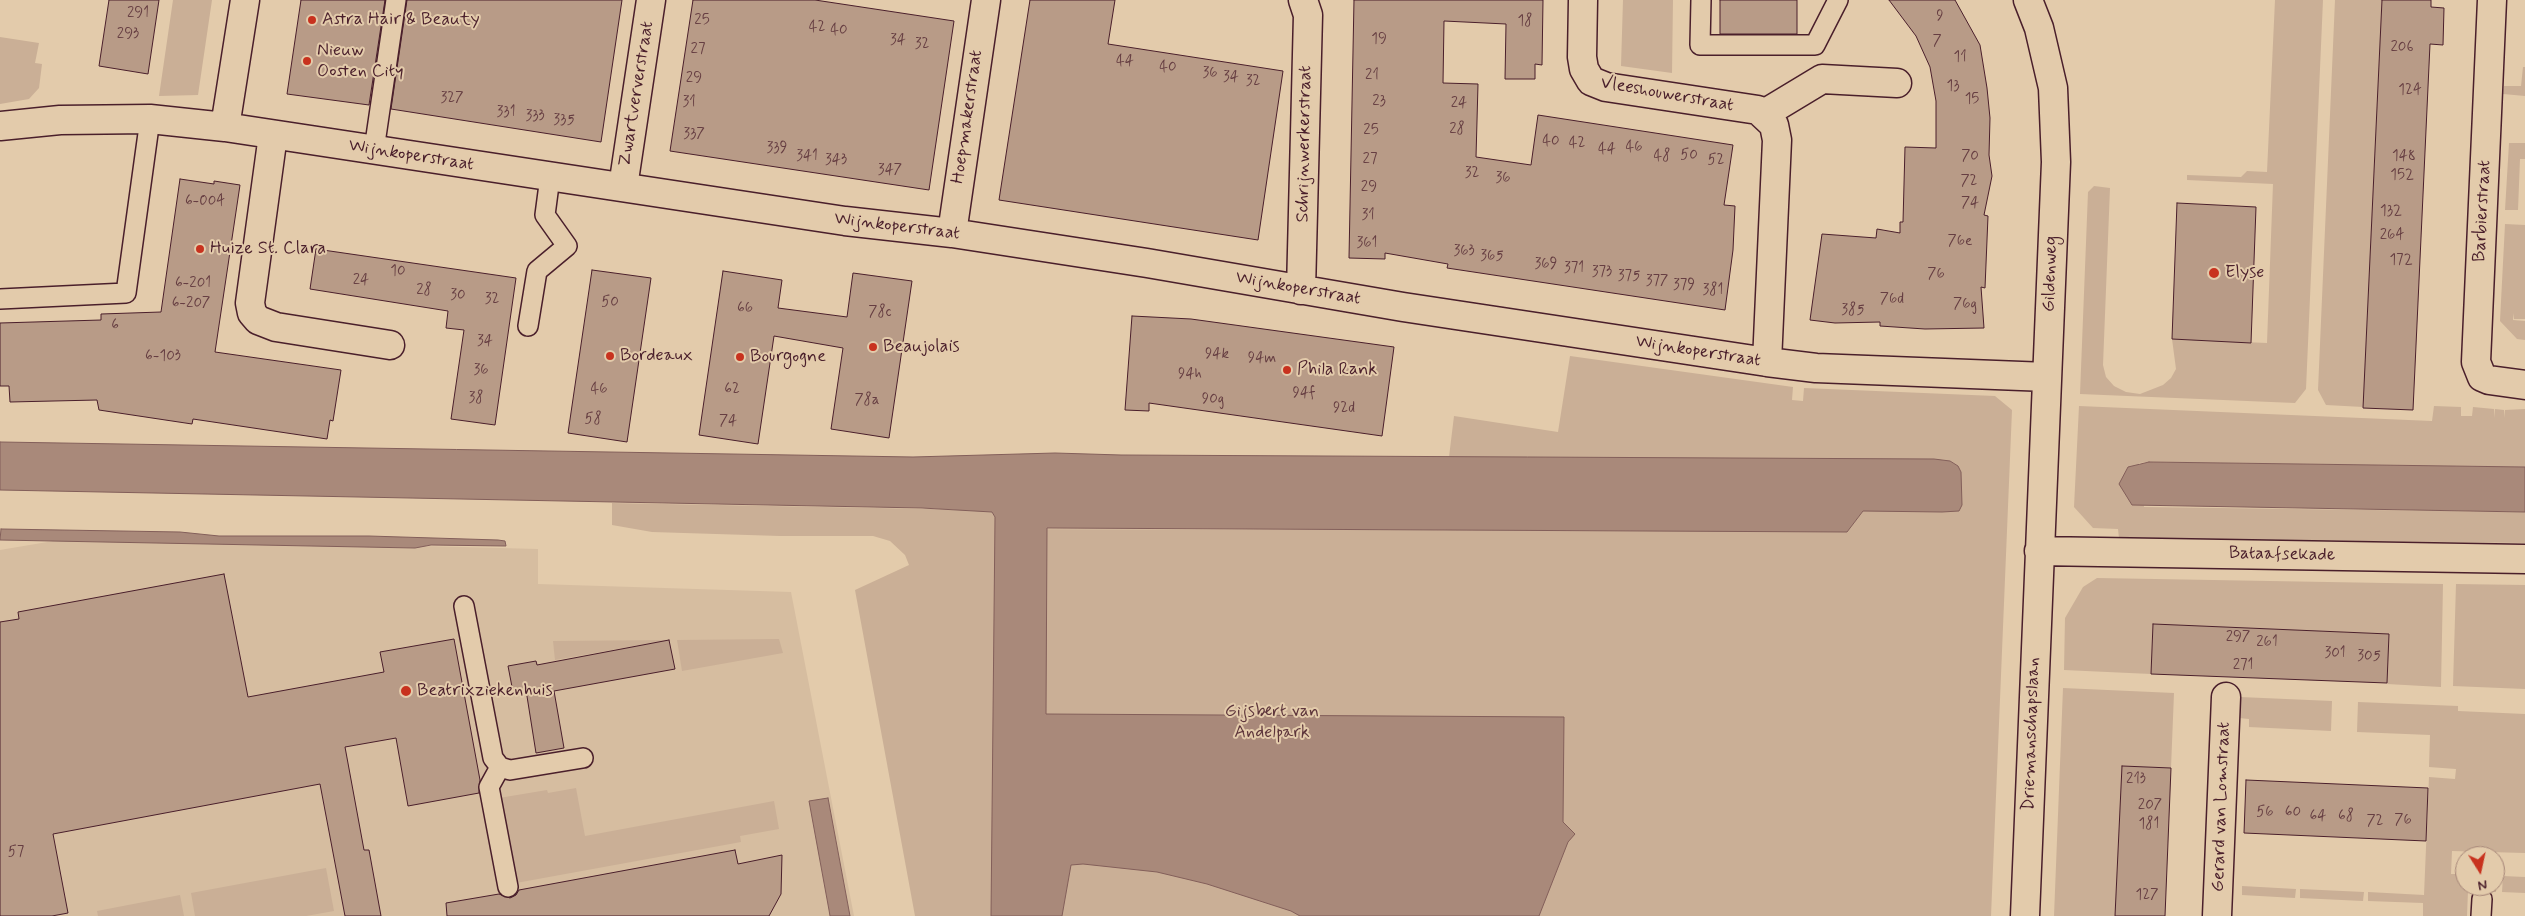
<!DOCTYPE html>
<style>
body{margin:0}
#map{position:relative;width:2525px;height:916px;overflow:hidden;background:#e3cbab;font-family:Mynerve,sans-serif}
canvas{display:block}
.north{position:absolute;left:2455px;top:846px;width:50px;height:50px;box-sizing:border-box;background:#e3cbab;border:1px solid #a68678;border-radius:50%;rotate:170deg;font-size:14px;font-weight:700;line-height:20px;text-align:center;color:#4a1f2b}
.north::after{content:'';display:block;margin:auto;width:18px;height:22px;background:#c8321e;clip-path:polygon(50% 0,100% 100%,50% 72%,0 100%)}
</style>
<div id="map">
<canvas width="2525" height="916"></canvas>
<div class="north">N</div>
</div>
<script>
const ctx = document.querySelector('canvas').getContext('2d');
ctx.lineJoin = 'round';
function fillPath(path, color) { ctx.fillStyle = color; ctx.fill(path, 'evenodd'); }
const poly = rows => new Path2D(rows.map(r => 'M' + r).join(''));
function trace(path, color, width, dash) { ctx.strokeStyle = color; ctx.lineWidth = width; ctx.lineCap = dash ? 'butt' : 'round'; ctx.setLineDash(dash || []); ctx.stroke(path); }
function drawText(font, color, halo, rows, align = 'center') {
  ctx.font = font + ' Mynerve,sans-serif'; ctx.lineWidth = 4; ctx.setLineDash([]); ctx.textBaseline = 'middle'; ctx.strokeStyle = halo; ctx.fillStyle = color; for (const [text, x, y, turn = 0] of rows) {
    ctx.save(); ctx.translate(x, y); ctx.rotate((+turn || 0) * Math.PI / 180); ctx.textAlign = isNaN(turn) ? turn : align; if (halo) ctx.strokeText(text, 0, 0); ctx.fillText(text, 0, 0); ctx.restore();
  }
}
const built = poly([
 [77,537,538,549,538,584,791,592,854,916,0,916,0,550]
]);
const green = poly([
 [173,0,212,0,198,95,159,96],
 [1623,0,1673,0,1672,73,1621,66],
 [2275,0,2323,0,2306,389,2295,403,2080,394,2088,192,2094,186,2110,188,2103,365,2106,377,2114,386,2126,392,2140,394,2163,385,2171,378,2176,369,2172,339,2267,343,2273,184,2187,180,2187,175,2241,177,2247,171,2267,172],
 [2335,0,2382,0,2363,407,2326,405,2318,390],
 [0,37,39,43,35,63,42,64,39,88,29,99,0,104],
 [2523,67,2525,67,2525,96,2503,94,2504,86,2521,86],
 [2509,143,2525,143,2525,159,2520,159,2518,210,2505,210],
 [2505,224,2525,225,2525,319,2514,319,2513,313,2513,320,2525,321,2525,340,2517,339,2500,321],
 [1570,356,1793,387,1792,400,1803,401,1804,388,1995,396,2012,410,1991,916,915,916,855,590,909,565,905,555,890,541,873,536,780,536,652,532,612,525,612,503,985,510,992,512,995,517,996,529,1847,531,1863,511,1959,511,1961,472,1958,466,1950,461,1449,457,1454,416,1558,432],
 [2079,406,2432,421,2434,406,2461,407,2461,416,2472,416,2473,407,2494,409,2494,418,2495,409,2504,410,2504,418,2505,410,2525,409,2525,467,2149,462,2139,463,2144,507,2525,512,2525,543,2119,538,2118,529,2093,528,2074,507],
 [2097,578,2443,584,2441,687,2387,684,2389,634,2153,624,2151,674,2064,670,2065,618,2083,587],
 [2456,584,2525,585,2525,689,2453,686],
 [779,639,783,653,682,671,677,640],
 [669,640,555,660,553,641],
 [2063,688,2174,693,2171,768,2122,766,2115,916,2054,916],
 [2240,697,2332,701,2331,731,2249,727,2249,719,2239,718],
 [2358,702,2458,706,2458,711,2525,714,2525,853,2452,851,2451,874,2465,874,2465,886,2495,886,2496,876,2496,892,2468,891,2467,916,2423,916,2423,903,2368,901,2368,892,2424,895,2429,777,2455,779,2456,769,2429,767,2430,735,2357,732],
 [576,788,585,836,774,801,779,829,740,836,741,842,516,883,499,798,547,790,548,793],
 [326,868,334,911,306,916,195,916,191,893],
 [2503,876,2525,877,2525,893,2502,892],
 [2242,886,2296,889,2295,898,2242,895],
 [2300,889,2364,892,2363,901,2300,898],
 [180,895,184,916,98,916,97,911]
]);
const water = poly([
 [0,442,913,457,1055,453,1121,455,1934,459,1950,461,1958,466,1961,472,1962,505,1959,511,1942,512,1863,511,1847,532,1047,528,1046,714,1564,717,1563,822,1575,834,1568,842,1539,916,1300,916,1291,911,1207,884,1157,872,1083,864,1071,865,1062,916,991,916,995,517,992,512,922,508,0,490,0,442],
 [2149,462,2525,467,2525,512,2132,505,2119,484,2128,467,2149,462],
 [1,529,180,532,219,536,369,536,498,540,505,541,506,546,431,545,415,548,0,540,1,529],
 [828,798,850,916,830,916,829,910,809,801,828,798]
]);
const building = poly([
 [109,0,159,0,148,74,99,66,109,0],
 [301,0,385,0,369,105,287,94,301,0],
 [407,0,622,0,601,142,391,109,407,0],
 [693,0,815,0,954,21,929,190,670,151,693,0],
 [1030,0,1115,0,1108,44,1283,71,1258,240,999,200,1030,0],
 [1354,0,1543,0,1542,65,1535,64,1535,79,1505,79,1506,24,1444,21,1443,83,1478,84,1476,157,1531,165,1538,115,1733,145,1724,205,1735,206,1733,250,1725,310,1447,268,1448,264,1385,253,1385,259,1349,258,1354,0],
 [1720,0,1797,0,1797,34,1720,34,1720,0],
 [1889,0,1955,0,1980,45,1987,88,1990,118,1989,155,1992,176,1984,215,1988,216,1985,288,1981,287,1984,328,1925,329,1880,326,1880,322,1835,323,1810,320,1822,234,1876,238,1877,229,1900,233,1900,222,1903,222,1905,147,1936,148,1936,101,1930,67,1916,36,1889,0],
 [2382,0,2431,0,2431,7,2444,8,2443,45,2430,44,2413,410,2363,408,2382,0],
 [180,179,214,184,214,181,240,185,215,352,341,370,333,421,330,420,327,439,193,419,192,424,99,410,97,400,10,402,9,386,0,386,0,323,101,320,101,314,161,312,180,179],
 [2177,203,2256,207,2251,343,2172,339,2177,203],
 [316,249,516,278,495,425,451,419,464,330,446,328,448,311,310,289,316,249],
 [592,270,651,278,627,442,568,433,592,270],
 [723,271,782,280,778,308,847,317,853,273,912,281,889,438,831,429,843,348,774,336,758,444,699,435,723,271],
 [1132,316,1191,319,1394,347,1382,436,1149,403,1149,411,1125,410,1132,316],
 [224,574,248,697,384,672,380,652,454,639,480,780,479,793,408,806,396,738,345,747,364,850,369,850,381,916,345,916,320,784,53,834,68,913,52,916,0,916,0,622,19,619,18,612,224,574],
 [2153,624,2389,634,2387,683,2151,674,2153,624],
 [669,640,675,669,554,691,564,748,536,753,526,690,513,692,508,666,536,661,537,665,669,640],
 [2122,766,2171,768,2165,916,2115,916,2122,766],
 [2246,780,2428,788,2426,841,2244,833,2246,780],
 [735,850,738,864,782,855,781,894,769,916,447,916,446,903,499,894,510,898,516,895,519,890,735,850]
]);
const service = poly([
 [1701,0,1700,45,1815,45,1838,0],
 [374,150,396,0],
 [0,299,126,293,150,119],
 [528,326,537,271,567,246,545,215,550,177],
 [464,606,493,758,500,767,510,770,583,758],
 [500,767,489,787,508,887],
 [2481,916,2482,899]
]);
const minor = poly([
 [1583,0,1582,57,1584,69,1591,81,1606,87,1758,110,1774,125,1777,140,1767,362],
 [2492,0,2476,362,2482,377,2489,380,2525,385],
 [1764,114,1822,79,1897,83],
 [0,126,60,120,150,119,225,127,845,221,952,233,1147,263,1403,307,1767,362,1816,368,2047,377],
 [225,127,245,0],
 [273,135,250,303,252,313,258,320,276,327,390,345],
 [623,187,651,0],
 [952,233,986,0],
 [1301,290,1308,15,1303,0],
 [2039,551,2525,559],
 [2025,916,2056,162,2053,88,2039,28,2028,0],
 [2217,916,2226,697]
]);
const markers = [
 [312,20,5,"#c8321e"],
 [307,61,5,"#c8321e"],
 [200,249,5,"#c8321e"],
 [2214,273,6,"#c8321e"],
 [873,347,5,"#c8321e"],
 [610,356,5,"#c8321e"],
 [740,357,5,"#c8321e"],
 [1287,370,5,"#c8321e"],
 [406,691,6,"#c8321e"]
];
const numberNames = [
 ["291",138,14],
 ["9",1940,17],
 ["25",702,21],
 ["18",1525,22],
 ["42",817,28],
 ["40",839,31],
 ["293",128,35],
 ["19",1379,40],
 ["34",898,41],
 ["7",1937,42],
 ["32",922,45],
 ["206",2402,48],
 ["27",698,50],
 ["11",1960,58],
 ["44",1125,62],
 ["40",1168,68],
 ["36",1210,74],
 ["21",1372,76],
 ["34",1231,78],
 ["29",694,79],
 ["32",1253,82],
 ["13",1953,87],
 ["124",2410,91],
 ["327",452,99],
 ["15",1972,100],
 ["23",1379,102],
 ["31",689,103],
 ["24",1459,104],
 ["331",506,113],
 ["333",535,117],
 ["335",564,121],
 ["28",1457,130],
 ["25",1371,131],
 ["337",694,135],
 ["40",1551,142],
 ["42",1577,144],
 ["46",1634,148],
 ["339",777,149],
 ["44",1607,150],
 ["50",1689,156],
 ["341",807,157],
 ["48",1662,157],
 ["70",1970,157],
 ["148",2404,157],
 ["27",1370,160],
 ["343",836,161],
 ["52",1716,161],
 ["347",890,171],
 ["32",1472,174],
 ["152",2402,176],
 ["36",1503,179],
 ["72",1969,182],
 ["29",1369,188],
 ["6-004",205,202],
 ["74",1970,204],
 ["132",2391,212],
 ["31",1368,216],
 ["264",2392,236],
 ["76e",1960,242],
 ["361",1367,244],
 ["363",1464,252],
 ["365",1492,257],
 ["172",2401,261],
 ["369",1546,265],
 ["371",1574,269],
 ["10",398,272],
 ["373",1602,273],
 ["76",1936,275],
 ["375",1629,277],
 ["24",361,281],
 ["377",1657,282],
 ["6-201",193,284],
 ["379",1684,286],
 ["28",424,291],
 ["381",1713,291],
 ["30",458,296],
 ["32",492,300],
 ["76d",1892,300],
 ["50",610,303],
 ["6-207",191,304],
 ["76g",1965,305],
 ["66",745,309],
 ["385",1853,311],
 ["78c",880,313],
 ["6",115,326],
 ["34",485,342],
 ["94k",1217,355],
 ["6-103",163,357],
 ["94m",1262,359],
 ["36",481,371],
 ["94h",1190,375],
 ["46",599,390],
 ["62",732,390],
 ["94f",1304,394],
 ["38",476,399],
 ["90g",1213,400],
 ["78a",867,401],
 ["92d",1344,409],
 ["58",593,420],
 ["74",728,422],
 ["297",2238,638],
 ["261",2267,643],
 ["301",2335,654],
 ["305",2369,657],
 ["271",2243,666],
 ["213",2136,780],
 ["207",2150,806],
 ["56",2265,813],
 ["60",2293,813],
 ["64",2318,817],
 ["68",2346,817],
 ["76",2403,821],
 ["72",2375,822],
 ["181",2149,825],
 ["57",16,853],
 ["127",2147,896]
];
const poiNames = [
 ["Astra Hair & Beauty",322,20],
 ["Nieuw",317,51],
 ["Oosten City",317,72],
 ["Huize St. Clara",210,249],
 ["Elyse",2225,273],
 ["Beaujolais",883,347],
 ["Bordeaux",620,356],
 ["Bourgogne",750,357],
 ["Phila Rank",1297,370],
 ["Beatrixziekenhuis",417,691]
];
const streetNames = [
 ["Zwartververstraat",637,94,-81],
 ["Vleeshouwerstraat",1667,95,10],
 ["Hoepmakerstraat",968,117,-82],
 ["Schrijnwerkerstraat",1305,144,-89],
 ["Wijnkoperstraat",411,156,9],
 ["Barbierstraat",2483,211,-87],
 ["Wijnkoperstraat",897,227,7],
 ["Gildenweg",2051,274,-88],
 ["Wijnkoperstraat",1298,289,10],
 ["Wijnkoperstraat",1698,352,9],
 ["Bataafsekade",2282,555,1],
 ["Driemanschapslaan",2032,734,-88],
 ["Gerard van Lomstraat",2222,807,-88]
];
const parkNames = [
 ["Gijsbert van",1272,712],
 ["Andelpark",1272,733]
];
fillPath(built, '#d6bda0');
fillPath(green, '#caaf96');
fillPath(water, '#a9897a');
trace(water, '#835f5a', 1);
fillPath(building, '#b89b87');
trace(building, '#4a1f2b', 1);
trace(service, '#4a1f2b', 22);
trace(minor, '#4a1f2b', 31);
trace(service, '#e3cbab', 19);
trace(minor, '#e3cbab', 28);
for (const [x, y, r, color] of markers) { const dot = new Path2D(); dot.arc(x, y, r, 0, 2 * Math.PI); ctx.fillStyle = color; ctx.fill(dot); trace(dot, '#e3cbab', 2); }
drawText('15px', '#663e42', null, numberNames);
drawText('18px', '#4a1f2b', '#e3cbab', poiNames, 'left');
drawText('18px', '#4a1f2b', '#e3cbab', streetNames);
drawText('18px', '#5d353b', '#e3cbab', parkNames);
</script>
